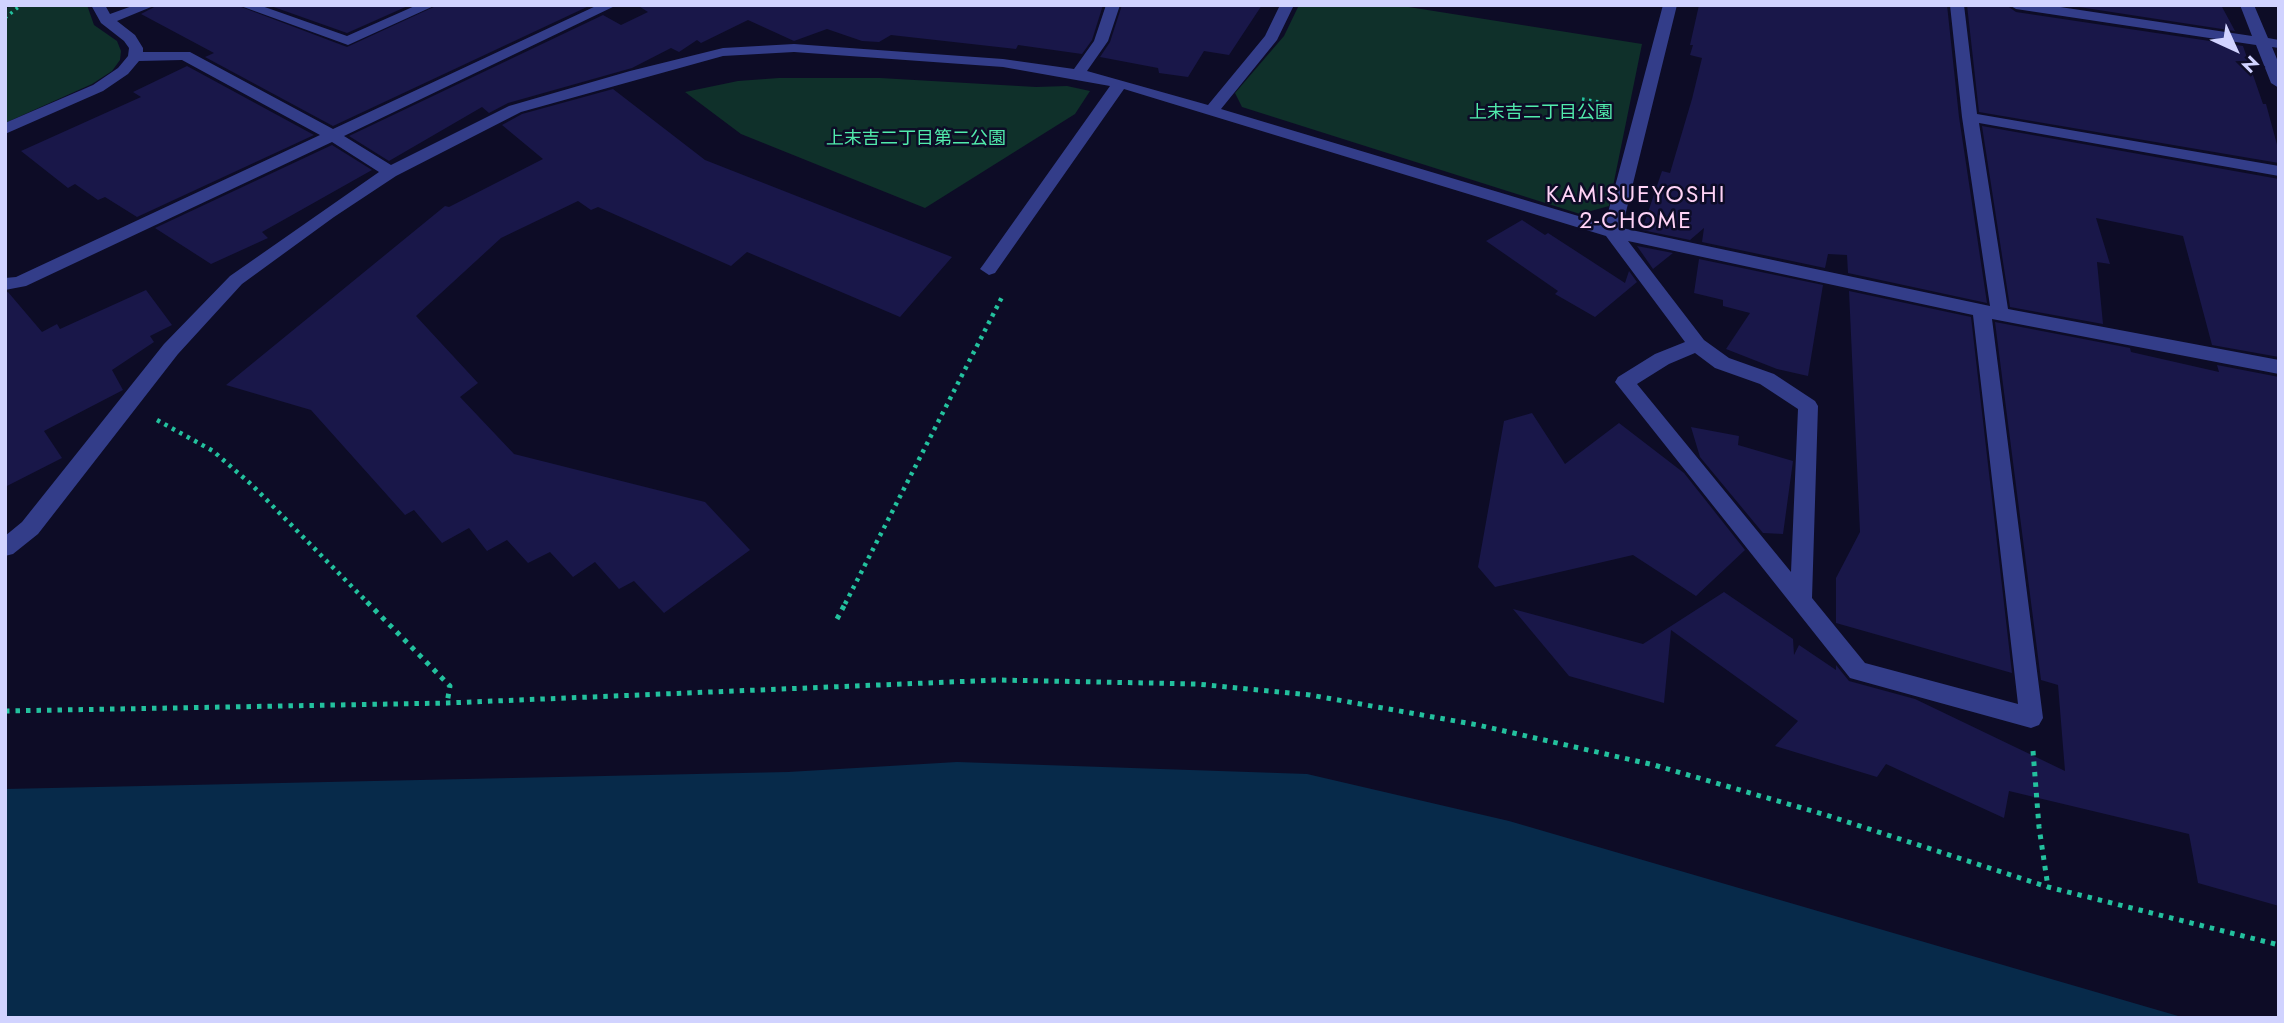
<!DOCTYPE html>
<meta charset="utf-8">
<style>
body{margin:0}
#map{position:relative;width:2284px;height:1023px;overflow:hidden;background:#0d0c26;font-family:Jost,sans-serif}
canvas{display:block}
.frame{position:absolute;inset:0;border:7px solid #d1d3ff;pointer-events:none}
.north{position:absolute;left:2200px;top:14px;width:70px;height:70px;-webkit-text-stroke:5px #0d0c26;paint-order:stroke;rotate:135deg;font-size:19px;font-weight:700;line-height:28px;text-align:center;color:#d1d3ff}
.north::after{content:'';display:block;margin:auto;width:24px;height:32px;background:#d1d3ff;clip-path:polygon(50% 0,100% 100%,50% 72%,0 100%)}
</style>
<div id="map">
<canvas width="2284" height="1023"></canvas>
<div class="frame"></div>
<div class="north">N</div>
</div>
<script>
const ctx = document.querySelector('canvas').getContext('2d');
ctx.lineJoin = 'round';
function fillPath(path, color) { ctx.fillStyle = color; ctx.fill(path, 'evenodd'); }
const poly = rows => new Path2D(rows.map(r => 'M' + r).join(''));
function trace(path, color, width, dash) { ctx.strokeStyle = color; ctx.lineWidth = width; ctx.lineCap = dash ? 'butt' : 'round'; ctx.setLineDash(dash || []); ctx.stroke(path); }
function drawText(font, color, halo, rows, align = 'center') {
  ctx.font = font + ' Jost,"Noto Sans JP",sans-serif'; ctx.lineWidth = 5; ctx.setLineDash([]); ctx.textBaseline = 'middle'; ctx.strokeStyle = halo; ctx.fillStyle = color; for (const [text, x, y, turn = 0] of rows) {
    ctx.save(); ctx.translate(x, y); ctx.rotate((+turn || 0) * Math.PI / 180); ctx.textAlign = isNaN(turn) ? turn : align; if (halo) ctx.strokeText(text, 0, 0); ctx.fillText(text, 0, 0); ctx.restore();
  }
}
const green = poly([
 [13,5,87,5,94,25,117,41,121,51,120,60,112,71,92,84,5,123,5,9],
 [1299,5,1396,5,1642,44,1609,206,1580,214,1242,107,1235,93,1284,36],
 [779,78,880,78,1036,87,1067,86,1090,91,1075,114,925,208,741,134,685,92,738,81]
]);
const water = poly([
 [957,762,1307,774,1509,821,2185,1018,5,1018,5,789,788,772]
]);
const building = poly([
 [158,5,236,5,347,47,438,5,589,6,333,126,205,57,214,53,141,14],
 [268,5,410,5,347,33],
 [637,5,1103,5,1092,40,1082,54,1018,45,1016,49,891,35,879,42,862,41,827,29,794,41,748,20,701,43,697,40,679,52,671,48,632,68,508,103,489,113,482,107,389,161,349,136,603,15,621,25,648,12],
 [1122,5,1262,5,1229,55,1204,51,1188,77,1159,73,1158,68,1100,57,1110,42],
 [1699,5,1947,5,1959,117,1987,303,1848,273,1847,255,1828,254,1825,268,1702,242,1704,228,1690,240,1642,230,1662,171,1670,173,1692,99,1702,58,1690,55,1693,45,1690,45],
 [1967,5,2006,5,2016,12,2243,46,2263,104,2266,104,2279,152,2279,163,1979,112],
 [2066,5,2221,5,2235,31],
 [187,66,314,135,137,217,105,197,98,200,75,184,68,188,21,151,141,97,133,92],
 [613,89,705,160,952,257,900,317,747,252,731,266,598,207,591,210,578,201,501,238,416,316,478,383,460,397,514,454,705,502,750,550,664,613,634,581,619,589,595,562,573,577,550,552,528,563,507,540,487,551,469,528,442,543,414,510,405,515,311,410,226,385,445,206,449,207,543,159,502,125,522,114],
 [1982,126,2279,179,2279,357,2212,345,2183,236,2096,218,2110,264,2097,262,2103,324,2010,307],
 [332,145,372,170,262,232,268,238,211,264,155,228],
 [1522,220,1545,235,1548,233,1625,283,1629,271,1637,282,1595,317,1555,294,1558,291,1486,241],
 [1637,246,1673,253,1653,269],
 [1699,259,1823,285,1808,376,1777,369,1726,349,1750,313,1723,306,1723,300,1694,293],
 [146,290,172,325,150,336,154,342,112,370,123,390,44,431,62,458,5,487,5,293,8,292,42,332,57,324,60,329],
 [1849,291,1971,317,2012,673,1836,623,1836,578,1860,532],
 [1995,322,2130,348,2131,352,2219,372,2217,365,2279,377,2279,906,2198,883,2189,834,2009,791,2004,818,1886,764,1877,777,1775,746,1798,721,1671,630,1664,703,1569,676,1513,609,1643,644,1724,592,1793,639,1794,655,1799,645,1836,670,1836,665,1849,681,1915,699,2065,771,2058,685,2041,680],
 [1532,413,1565,464,1619,423,1684,473,1745,550,1696,596,1633,555,1495,587,1478,567,1504,421],
 [1691,427,1739,436,1738,445,1793,461,1783,534,1763,533,1700,457]
]);
const pathFar2 = poly([
 [5,18,21,5],
 [1582,99,1611,104]
]);
const pathFar1 = poly([
 [157,420,213,451,252,485,369,604],
 [845,604,1002,297]
]);
const path = poly([
 [367,602,450,686,447,703],
 [837,619,846,602],
 [5,711,447,703,998,680,1197,684,1310,695,1478,725,1654,765,1826,815,2048,887,2279,945],
 [2033,751,2039,827,2048,887]
]);
const minor = poly([
 [91,5,105,5,110,14,135,5,156,5,117,21,135,35,143,48,143,52,190,52,333,129,598,5,617,5,344,136,391,165,509,106,630,71,723,48,794,44,1003,59,1074,69,1094,41,1106,5,1120,5,1108,41,1087,71,1208,105,1265,36,1280,5,1294,5,1277,40,1221,109,1605,224,1663,5,1677,5,1622,228,1990,306,1962,117,1950,5,1964,5,1977,114,2279,166,2279,176,1979,123,2008,309,2279,360,2279,374,1992,319,2043,718,2039,725,2031,728,1850,678,1615,382,1618,377,1655,354,1685,342,1606,236,1124,89,995,273,989,275,980,269,983,265,1110,86,1003,67,794,52,723,56,521,112,396,176,334,217,242,284,178,354,38,534,13,554,5,556,5,536,22,522,164,344,230,276,379,172,332,142,26,286,5,290,5,278,16,277,320,135,182,60,139,61,128,74,103,91,5,134,5,123,93,85,118,68,128,56,129,48,124,41,101,23,91,5],
 [1628,241,1973,315,2018,704,1865,663,1812,598,1818,406,1815,401,1774,374,1729,358,1704,340,1628,241],
 [1695,353,1715,368,1760,384,1798,409,1791,572,1637,384,1669,364,1695,353],
 [238,5,259,5,347,36,417,5,436,5,348,45,238,5],
 [2009,5,2047,5,2252,36,2240,5,2254,5,2268,38,2279,40,2279,48,2272,47,2279,64,2279,88,2271,83,2256,45,2016,9,2009,5]
]);
const farParknames = [
 ["上末吉二丁目公園",1541,114],
 ["上末吉二丁目第二公園",916,140]
];
const neighbourhoodNames = [
 ["KAMISUEYOSHI",1636,196],
 ["2-CHOME",1636,222]
];
fillPath(green, '#0f302a');
fillPath(water, '#072a4a');
fillPath(building, '#191749');
trace(pathFar2, '#23c19e', 3.5, [2.5, 4.5]);
trace(pathFar1, '#23c19e', 4.5, [3.5, 5]);
trace(path, '#23c19e', 5, [4.5, 6]);
fillPath(minor, '#333d89');
drawText('18px', '#51ebac', '#0d0c26', farParknames);
ctx.letterSpacing = '2px';
drawText('23px', '#ffd3f6', '#0d0c26', neighbourhoodNames);
ctx.letterSpacing = '0px';
</script>
